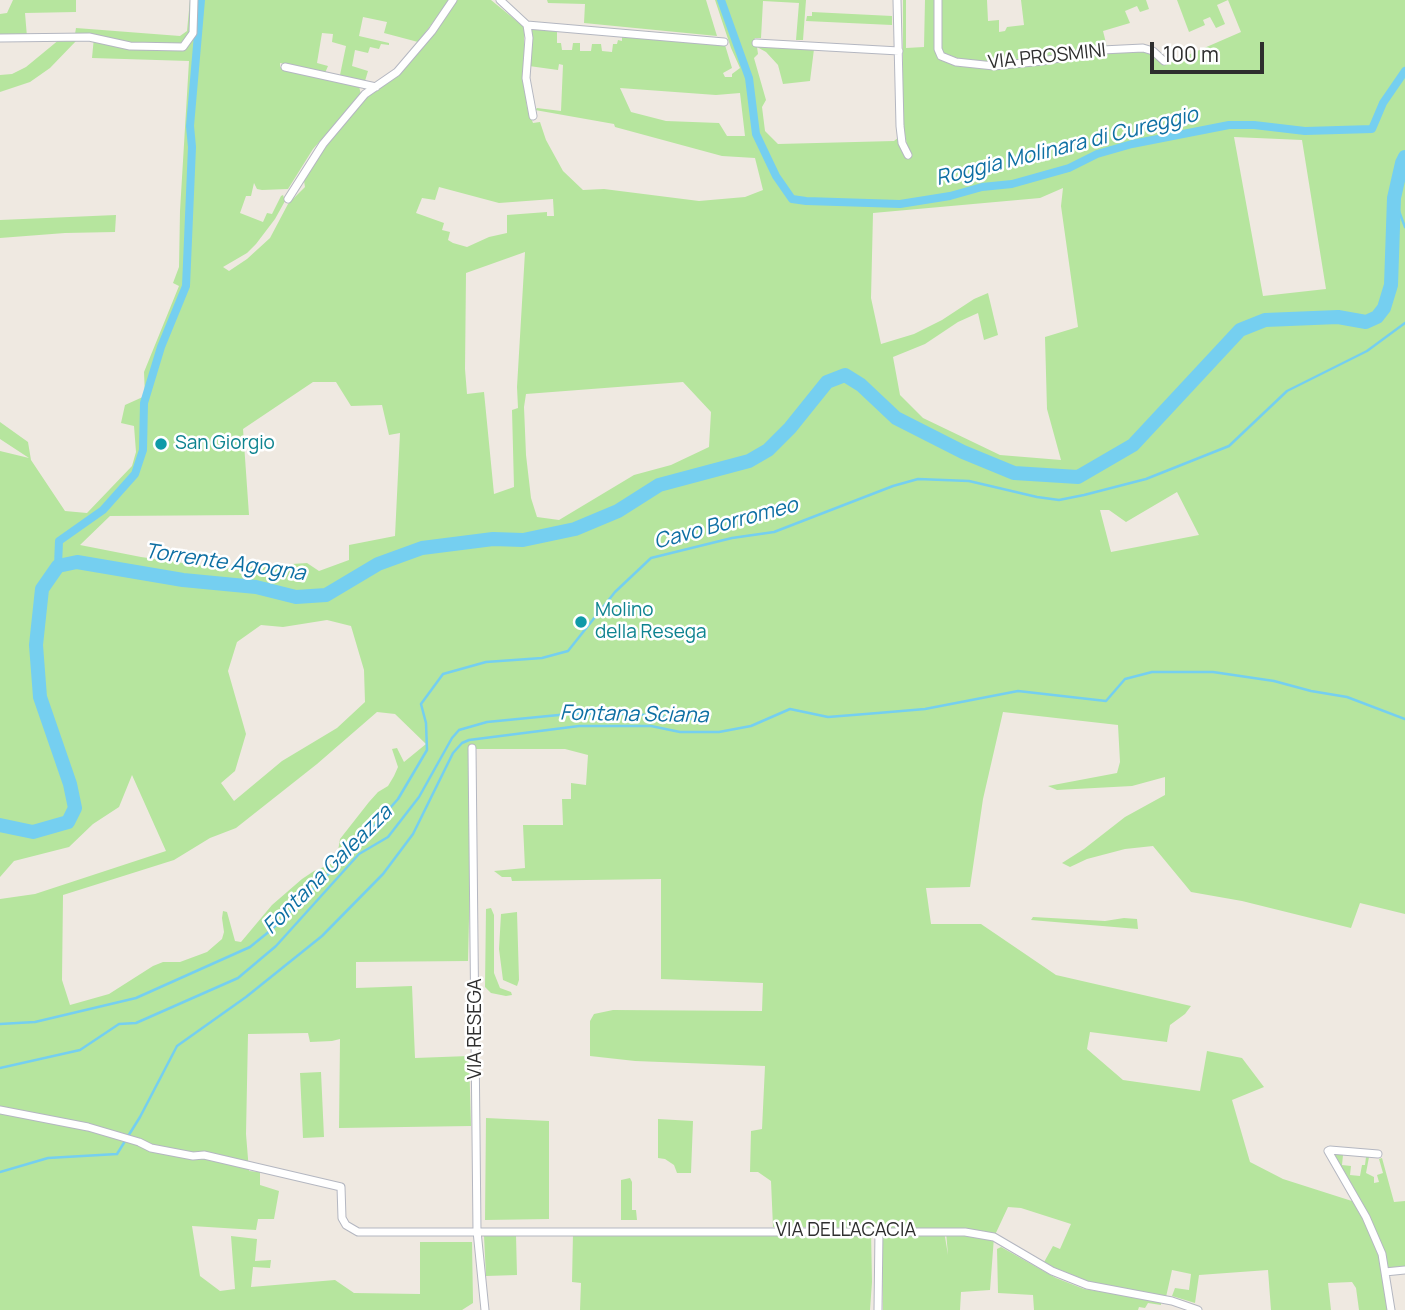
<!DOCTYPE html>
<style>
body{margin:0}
#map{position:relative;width:1405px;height:1310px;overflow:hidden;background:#efe9e1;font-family:Manrope,sans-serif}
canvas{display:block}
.scale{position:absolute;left:1150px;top:42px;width:114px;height:32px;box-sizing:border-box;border:4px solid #2e2e2e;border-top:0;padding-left:9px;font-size:21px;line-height:24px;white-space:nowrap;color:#2e2e2e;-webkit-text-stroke:5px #fff;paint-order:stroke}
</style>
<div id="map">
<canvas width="1405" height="1310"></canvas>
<div class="scale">100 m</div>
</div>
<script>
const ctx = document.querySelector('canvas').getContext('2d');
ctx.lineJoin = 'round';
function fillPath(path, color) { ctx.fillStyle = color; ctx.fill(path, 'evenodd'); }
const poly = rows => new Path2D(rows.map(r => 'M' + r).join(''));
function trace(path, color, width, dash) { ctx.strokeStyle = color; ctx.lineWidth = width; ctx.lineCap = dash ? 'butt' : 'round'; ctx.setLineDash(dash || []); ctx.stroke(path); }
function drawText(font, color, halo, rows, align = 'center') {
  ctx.font = font + ' Manrope,sans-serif'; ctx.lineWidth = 5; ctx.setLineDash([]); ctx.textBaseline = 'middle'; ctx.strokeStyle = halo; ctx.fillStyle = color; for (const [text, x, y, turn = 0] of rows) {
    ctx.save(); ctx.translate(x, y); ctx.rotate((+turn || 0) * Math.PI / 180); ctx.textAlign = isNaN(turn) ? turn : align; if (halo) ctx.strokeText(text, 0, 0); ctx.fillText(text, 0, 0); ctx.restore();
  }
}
const green = poly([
 [13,0,76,0,76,12,25,13,27,37,0,38,0,14,7,13],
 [190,0,450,0,418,42,384,33,387,22,363,17,359,36,389,43,389,45,381,44,379,49,370,47,368,53,355,50,352,66,368,71,365,81,340,75,346,46,332,42,333,34,322,33,317,63,328,66,325,73,280,63,280,67,359,86,361,95,313,149,288,189,262,190,257,189,254,183,251,196,246,196,240,213,263,222,267,213,272,214,281,196,283,195,285,201,275,219,256,244,247,253,223,267,229,271,247,259,270,238,288,204,305,187,304,181,316,156,367,97,434,31,457,0,491,0,524,27,524,81,527,107,533,123,540,122,546,140,563,171,583,190,604,189,699,201,745,197,763,190,755,158,722,156,615,127,614,124,535,110,537,108,561,111,563,65,559,64,558,70,529,66,532,27,557,31,557,43,561,43,562,50,572,50,573,43,580,43,580,51,591,51,592,44,601,44,602,51,612,52,613,44,617,44,618,40,622,41,622,37,725,45,732,68,723,73,725,77,732,77,732,74,740,68,731,48,715,0,806,0,803,40,796,40,799,3,763,1,761,38,755,38,753,43,814,49,810,81,783,84,778,65,766,52,757,47,758,54,754,58,766,100,762,107,765,131,778,144,894,141,899,137,903,153,908,149,903,126,903,0,906,0,906,48,924,47,925,0,934,0,938,57,977,67,1101,52,1141,50,1159,58,1165,65,1241,32,1228,0,1217,5,1225,24,1216,28,1210,17,1203,20,1205,25,1189,32,1177,0,1405,0,1405,914,1360,903,1351,928,1242,901,1191,892,1153,846,1125,849,1087,859,1070,867,1062,863,1084,849,1125,817,1165,795,1165,777,1132,786,1057,790,1048,786,1117,773,1120,762,1118,725,1003,712,983,799,970,887,926,888,931,924,981,924,1056,975,1191,1006,1185,1014,1170,1025,1167,1042,1090,1032,1087,1049,1123,1080,1200,1091,1207,1051,1242,1058,1264,1087,1232,1100,1250,1162,1283,1179,1355,1202,1379,1254,1388,1310,1359,1310,1356,1288,1352,1282,1328,1283,1331,1310,1271,1310,1268,1270,1199,1275,1195,1303,1172,1296,1175,1288,1189,1290,1191,1274,1172,1270,1166,1297,1088,1283,1043,1264,1053,1246,1060,1249,1071,1224,1021,1208,1008,1207,994,1237,990,1290,961,1292,960,1310,883,1310,882,1231,944,1231,948,1255,946,1231,965,1229,773,1227,771,1181,758,1172,750,1172,751,1131,762,1129,765,1066,635,1061,590,1056,590,1021,594,1014,613,1010,762,1011,763,983,661,979,661,879,512,881,511,877,502,877,494,871,525,868,523,825,563,825,562,799,571,799,571,783,586,785,588,755,565,749,473,749,468,961,356,962,356,988,412,986,415,1058,469,1056,471,1126,339,1128,340,1039,332,1041,310,1042,308,1033,248,1034,246,1134,249,1171,260,1172,260,1185,279,1191,274,1219,258,1219,256,1230,192,1226,200,1276,220,1291,235,1289,231,1236,257,1239,255,1261,271,1260,270,1268,253,1267,251,1287,335,1280,354,1293,420,1294,420,1242,472,1242,473,1303,462,1310,0,1310,0,899,35,894,166,851,132,775,119,807,93,824,69,847,14,861,0,877,0,451,29,458,0,439,0,422,28,442,31,460,65,511,87,513,132,466,136,452,134,426,121,423,125,405,145,396,144,372,179,286,173,283,179,267,180,211,189,61,92,58,94,37,75,34,76,28,180,36,187,31],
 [620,88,716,95,740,93,745,136,727,136,719,123,666,121,631,112],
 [1234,137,1302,140,1326,289,1263,296],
 [439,187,499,203,553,199,554,216,547,216,547,212,507,215,507,233,489,237,467,247,453,243,448,240,450,232,442,230,444,223,416,213,422,198,435,200],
 [1063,188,1061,206,1078,327,1045,337,1047,409,1061,460,1000,455,923,418,900,395,893,357,925,344,958,322,978,313,984,340,998,335,988,293,974,299,942,320,914,334,881,344,871,298,873,213,1040,198],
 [525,252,517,387,518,408,512,410,514,487,494,494,484,392,467,394,465,369,466,273],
 [313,382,336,382,351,406,382,405,389,435,400,433,395,536,349,545,349,560,319,571,307,563,232,568,204,566,141,557,80,545,110,516,249,515,243,429],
 [683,382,711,412,709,447,671,465,634,475,559,520,537,517,531,498,526,455,524,407,526,394],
 [1177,492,1199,535,1111,552,1100,510,1109,510,1126,522],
 [327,620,351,626,364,670,365,702,337,728,282,761,234,801,221,783,235,771,246,734,228,671,237,642,261,625,283,627],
 [377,712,395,714,426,744,404,762,397,748,392,749,398,767,394,776,388,786,378,792,369,802,340,839,337,857,333,863,314,871,302,879,272,905,241,942,235,941,227,912,223,911,222,918,224,932,222,939,207,952,180,962,163,962,153,966,109,994,70,1005,62,980,63,895,174,860,210,838,236,828,317,764],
 [547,0,706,0,717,36,584,23,585,4,548,3],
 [942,0,987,0,988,21,999,20,999,32,1005,31,1007,27,1024,25,1021,0,1146,0,1149,9,1140,12,1137,6,1125,11,1130,23,1103,31,1107,47,1044,58,995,63,960,59,942,53,940,48],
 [812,12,892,16,892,25,806,21,807,16,812,16],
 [60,39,77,40,50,68,30,82,0,92,0,75,12,74,26,67],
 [116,215,115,232,65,233,0,238,0,220],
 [491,908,494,915,494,973,500,988,511,992,512,995,506,996,491,993,485,987,486,909],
 [517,912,519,980,517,986,503,980,499,949,501,914],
 [1033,917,1105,921,1124,918,1137,919,1138,929,1031,920],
 [321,1072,324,1137,303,1138,300,1073],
 [486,1118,549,1121,549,1219,485,1220],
 [658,1119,693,1121,691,1173,677,1173,674,1165,665,1159,658,1158],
 [1335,1154,1343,1155,1342,1165,1351,1166,1350,1175,1360,1176,1362,1165,1365,1165,1366,1157,1369,1157,1366,1173,1374,1177,1374,1183,1379,1182,1377,1175,1383,1173,1379,1159,1382,1158,1394,1202,1405,1201,1405,1267,1387,1269,1368,1214,1352,1185,1334,1158],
 [630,1178,632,1182,632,1210,636,1210,637,1220,621,1220,621,1180],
 [871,1231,872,1282,870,1310,580,1310,581,1283,572,1282,573,1233],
 [516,1235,517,1275,486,1276,484,1236],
 [1001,1247,1056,1278,1084,1289,1161,1301,1161,1305,1148,1303,1145,1308,1139,1307,1138,1310,1034,1310,1033,1295,998,1293,997,1249]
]);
const stream = poly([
 [1394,198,1405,227],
 [0,1024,35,1022,136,998,250,947,271,930,350,853,398,799,427,750,426,723,421,704,443,674,486,662,542,658,568,651,615,592,651,558,732,538,774,532,893,486,918,479,969,481,1037,497,1059,500,1084,495,1146,479,1229,446,1287,391,1367,351,1405,323],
 [0,1068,80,1050,119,1024,136,1023,238,978,276,946,359,854,388,837,419,797,452,738,459,730,487,722,569,714,635,714,702,720],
 [0,1172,48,1158,117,1154,140,1117,177,1046,246,997,322,936,383,874,413,834,453,753,462,743,469,740,579,726,651,726,680,732,719,732,751,726,790,709,828,717,878,713,925,709,1018,691,1106,701,1125,679,1152,672,1213,672,1274,681,1311,691,1347,697,1405,719]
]);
const canal = poly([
 [721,0,749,78,756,134,776,176,792,199,806,201,900,204,950,196,982,187,1012,184,1069,168,1097,154,1132,144,1229,125,1254,125,1305,131,1372,129,1383,103,1405,71],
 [58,566,59,541,103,510,135,474,143,450,144,403,161,347,186,286,192,147,190,126,201,0]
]);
const river = poly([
 [0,825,33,832,68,822,75,808,70,784,40,697,36,645,42,589,58,566,77,562,183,580,256,587,296,597,326,595,378,564,422,548,493,539,523,540,575,529,618,511,659,485,749,461,768,450,790,428,827,382,845,375,861,385,896,418,963,452,1014,473,1078,477,1133,445,1240,330,1265,320,1338,317,1366,322,1377,317,1384,308,1391,285,1394,198,1402,163,1405,157]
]);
const minor = poly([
 [500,0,527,25,529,38,526,78,533,116],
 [897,0,900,126,902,143,908,155],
 [938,0,938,49,941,56,956,62,994,66,1043,61,1102,50,1143,48,1153,51,1164,61],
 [527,25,724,42],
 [0,38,89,37,130,46,183,47,193,33,194,0],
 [756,43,899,51],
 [285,67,376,87],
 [288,199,323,144,365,94,397,72,432,31,453,0],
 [472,748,477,1231,485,1310],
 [0,1110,88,1127,139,1142,151,1148,193,1156,204,1155,341,1187,342,1218,346,1225,358,1232,965,1232,994,1237,1052,1271,1087,1285,1172,1301,1198,1310],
 [1378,1154,1330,1150,1328,1151,1366,1217,1382,1254,1391,1310],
 [1385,1272,1405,1270],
 [878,1310,879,1231]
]);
const markers = [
 [161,444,7,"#0f9aa8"],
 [581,622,7,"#0f9aa8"]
];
const streetNames = [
 ["VIA PROSMINI",1047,57,-6],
 ["VIA RESEGA",476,1029,-90],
 ["VIA DELL'ACACIA",846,1231]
];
const cultureNames = [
 ["San Giorgio",175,444],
 ["Molino",595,611],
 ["della Resega",595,633]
];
const waterNames = [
 ["Roggia Molinara di Cureggio",1067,147,-14],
 ["Cavo Borromeo",726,524,-15],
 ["Torrente Agogna",225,563,8],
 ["Fontana Sciana",634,715,1],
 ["Fontana Galeazza",328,870,-45]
];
fillPath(green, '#b6e59e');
trace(stream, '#75cff0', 2.5);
trace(canal, '#75cff0', 8);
trace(river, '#75cff0', 14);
trace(minor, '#b4b7c1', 9);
trace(minor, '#fff', 7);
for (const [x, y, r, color] of markers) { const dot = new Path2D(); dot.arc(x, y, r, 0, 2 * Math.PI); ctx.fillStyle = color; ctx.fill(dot); trace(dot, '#fff', 2.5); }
drawText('19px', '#2e2e2e', '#fff', streetNames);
drawText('19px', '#0d838f', '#fff', cultureNames, 'left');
drawText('italic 21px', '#0d6fa3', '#fff', waterNames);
</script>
